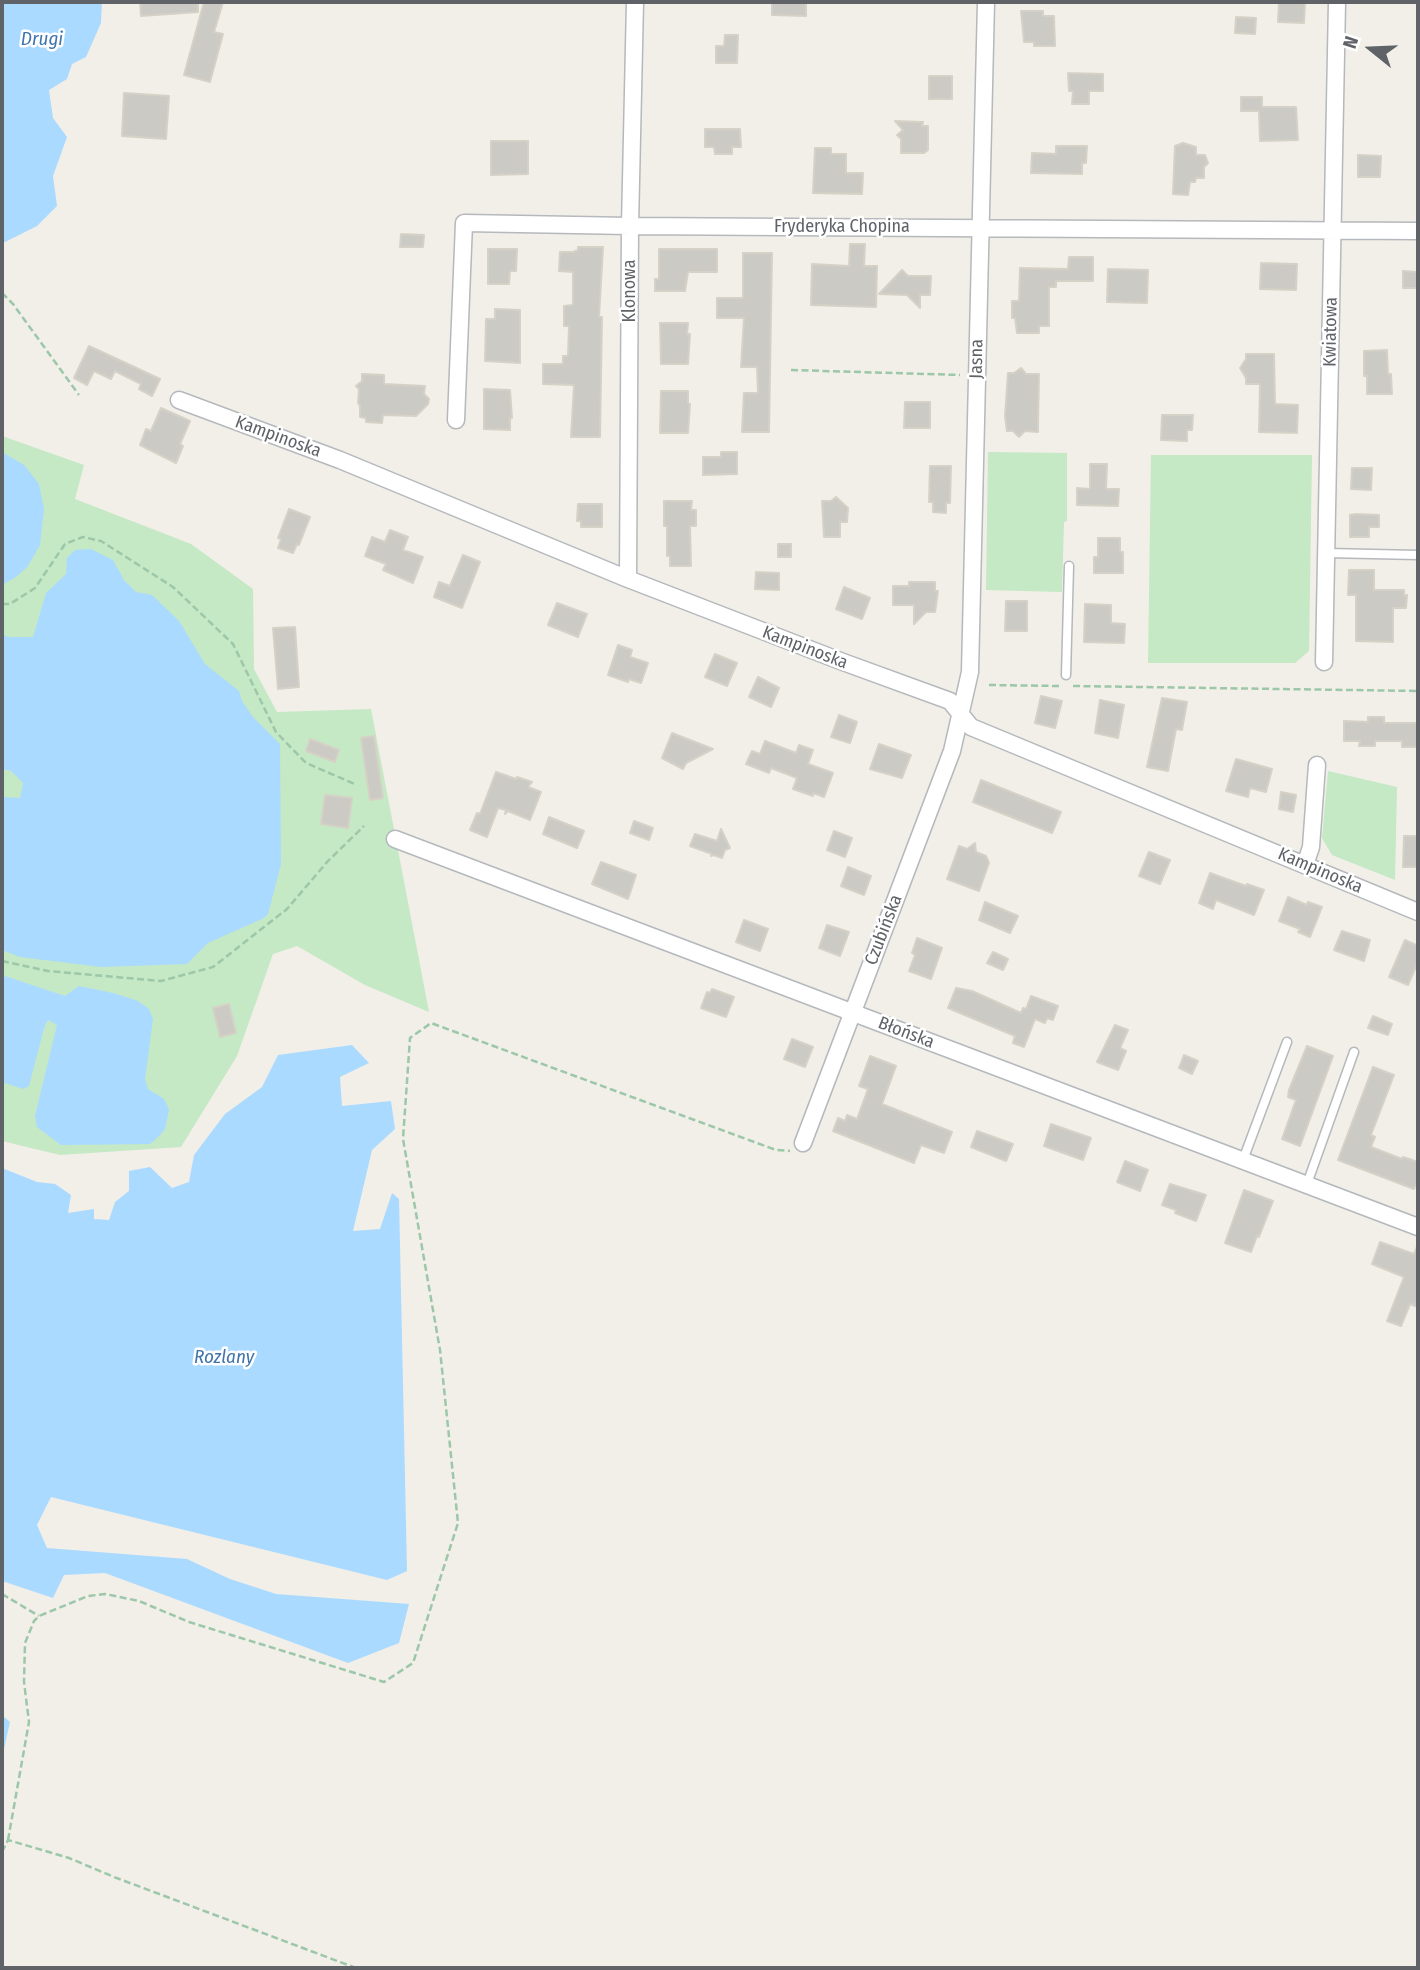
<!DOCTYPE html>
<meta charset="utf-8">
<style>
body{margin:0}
#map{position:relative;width:1420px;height:1970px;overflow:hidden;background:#f1efe8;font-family:"Fira Sans Condensed",sans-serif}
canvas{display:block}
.frame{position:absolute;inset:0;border:4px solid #5f6368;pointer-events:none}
.north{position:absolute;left:1336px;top:14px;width:70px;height:70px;-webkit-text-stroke:5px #fff;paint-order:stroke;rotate:288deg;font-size:19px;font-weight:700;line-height:28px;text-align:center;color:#5f6368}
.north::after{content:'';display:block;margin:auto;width:24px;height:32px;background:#5f6368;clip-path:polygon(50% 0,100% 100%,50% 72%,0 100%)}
</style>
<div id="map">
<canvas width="1420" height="1970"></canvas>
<div class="frame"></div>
<div class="north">N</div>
</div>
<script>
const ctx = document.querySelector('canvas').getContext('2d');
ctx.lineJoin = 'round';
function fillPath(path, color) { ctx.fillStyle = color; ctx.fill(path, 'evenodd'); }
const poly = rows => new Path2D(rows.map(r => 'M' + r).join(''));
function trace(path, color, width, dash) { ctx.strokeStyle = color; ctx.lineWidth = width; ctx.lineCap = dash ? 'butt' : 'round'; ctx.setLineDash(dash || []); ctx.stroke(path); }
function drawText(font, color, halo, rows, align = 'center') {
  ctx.font = font + ' "Fira Sans Condensed",sans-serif'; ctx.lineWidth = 5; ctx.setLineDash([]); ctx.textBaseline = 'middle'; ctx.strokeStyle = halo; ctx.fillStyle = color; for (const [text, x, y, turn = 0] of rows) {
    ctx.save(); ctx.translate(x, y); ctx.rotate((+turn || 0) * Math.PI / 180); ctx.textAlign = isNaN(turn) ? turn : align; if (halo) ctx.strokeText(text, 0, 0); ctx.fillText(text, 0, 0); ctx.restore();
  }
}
const green = poly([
 [2,436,84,465,75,499,191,544,253,589,254,669,277,712,371,709,429,1012,365,985,297,946,273,954,237,1056,181,1147,60,1155,2,1141],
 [988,452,1067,453,1067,521,1064,522,1062,592,986,590],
 [1151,455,1312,455,1309,651,1295,663,1148,663],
 [1328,771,1397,787,1395,880,1332,855,1322,838]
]);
const water = poly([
 [2,2,102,2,101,23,86,57,72,64,67,79,49,90,53,118,67,137,53,176,57,206,37,226,5,242,2,242],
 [2,452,24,465,39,484,44,509,40,545,28,566,16,577,2,585],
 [91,549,113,560,124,580,136,592,152,595,179,621,205,664,239,691,242,701,253,717,280,744,281,864,268,914,264,918,208,943,187,964,101,967,20,957,2,950,2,797,20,798,23,783,11,771,2,769,2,634,8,637,33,637,46,593,66,574,67,558,75,550],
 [2,975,65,996,79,986,113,993,138,1001,149,1009,153,1019,145,1079,148,1089,164,1099,169,1109,165,1129,158,1137,150,1144,61,1145,37,1127,35,1116,57,1025,48,1020,44,1028,29,1086,23,1089,2,1082],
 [352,1045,369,1063,340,1077,342,1106,391,1101,395,1129,372,1150,353,1231,380,1229,392,1193,399,1199,407,1571,387,1580,51,1497,37,1525,47,1548,187,1559,230,1579,276,1594,409,1604,399,1643,348,1663,105,1573,64,1575,53,1598,2,1581,2,1168,37,1182,55,1184,71,1195,68,1213,94,1209,94,1219,109,1220,115,1202,129,1191,129,1171,150,1167,172,1188,189,1182,194,1155,225,1114,262,1087,278,1055],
 [2,1715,10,1722,2,1758]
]);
const building = poly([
 [140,2,198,2,198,12,141,16,140,2],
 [204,2,223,2,214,32,223,34,210,82,184,75,204,2],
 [772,2,806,2,806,16,772,15,772,2],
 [1279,2,1305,2,1304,23,1278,22,1279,2],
 [1021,11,1043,11,1043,16,1054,16,1055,46,1034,46,1034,42,1024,42,1021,11],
 [1236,17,1256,18,1255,34,1235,33,1236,17],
 [725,35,738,35,737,63,716,63,716,46,724,46,725,35],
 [1068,73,1103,74,1103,91,1089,91,1089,104,1072,104,1073,91,1069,91,1068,73],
 [929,76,952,76,952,99,929,99,929,76],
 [124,93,169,96,166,139,122,136,124,93],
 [1241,97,1262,97,1262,107,1296,107,1298,140,1260,141,1259,111,1241,111,1241,97],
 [895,121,923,122,922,126,928,126,928,150,924,153,901,153,901,139,897,135,903,130,895,121],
 [705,129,740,129,741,147,732,147,732,154,715,154,714,147,705,147,705,129],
 [491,141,528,141,528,174,491,175,491,141],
 [1183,143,1196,147,1196,155,1205,155,1208,163,1204,167,1204,178,1196,178,1195,182,1190,182,1188,195,1173,194,1175,146,1183,143],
 [1056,146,1087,146,1086,163,1082,163,1082,174,1031,173,1032,153,1056,154,1056,146],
 [815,148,831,148,831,154,846,154,846,173,863,173,862,194,813,193,815,148],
 [1358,155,1381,156,1380,177,1358,177,1358,155],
 [401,234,424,235,423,247,400,247,401,234],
 [850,244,865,244,864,266,877,266,876,307,811,305,812,264,849,266,850,244],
 [578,247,603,247,599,317,602,317,600,437,571,437,574,385,543,384,543,364,563,364,563,356,568,356,569,326,564,326,564,306,573,305,573,272,559,271,560,252,573,252,578,250,578,247],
 [488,249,517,249,516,271,510,271,509,284,488,284,488,249],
 [659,249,717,249,717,272,688,272,685,291,655,291,655,279,659,279,659,249],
 [743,253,772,253,769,432,742,432,744,393,758,393,757,367,741,367,744,318,717,318,717,298,743,298,743,253],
 [1069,257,1093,257,1093,281,1056,281,1056,287,1049,287,1049,326,1039,326,1039,333,1017,333,1015,318,1012,318,1012,301,1019,301,1020,268,1068,269,1069,257],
 [1261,263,1297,264,1296,290,1260,289,1261,263],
 [1108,269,1148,270,1147,303,1107,302,1108,269],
 [902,270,908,276,931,276,930,295,920,295,920,308,907,295,879,294,902,270],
 [1403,271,1418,272,1418,288,1403,288,1403,271],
 [495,309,520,310,520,363,485,361,486,319,495,319,495,309],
 [660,323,688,323,687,334,690,334,688,364,661,364,660,323],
 [89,346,160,379,152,396,139,389,141,384,115,371,111,379,94,371,87,385,74,378,89,346],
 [1387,350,1388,374,1391,374,1392,394,1367,394,1367,376,1364,376,1364,351,1387,350],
 [1246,354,1274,354,1275,404,1298,405,1297,433,1259,432,1260,384,1246,384,1246,378,1240,368,1246,359,1246,354],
 [1021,368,1026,374,1039,374,1038,424,1038,432,1025,431,1019,437,1013,431,1007,431,1005,416,1008,373,1014,373,1021,368],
 [362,374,384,375,384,384,425,386,424,394,429,399,428,404,416,416,383,415,382,423,366,422,366,418,360,417,360,406,358,403,359,389,356,386,362,381,362,374],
 [484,389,510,390,512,418,510,418,510,430,484,429,484,389],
 [661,391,688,391,688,404,690,404,688,433,660,433,661,391],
 [905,402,930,402,930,428,904,428,905,402],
 [161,408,190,421,180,444,183,446,176,463,140,445,146,429,151,431,161,408],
 [1162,415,1193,415,1192,430,1187,430,1187,441,1161,440,1162,415],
 [721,452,737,452,737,474,703,475,703,457,721,457,721,452],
 [1090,464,1107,464,1106,489,1119,489,1118,506,1077,505,1077,488,1090,489,1090,464],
 [930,466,951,466,950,503,946,503,946,513,933,512,933,502,929,502,930,466],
 [1352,468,1372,468,1371,490,1351,489,1352,468],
 [836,497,848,508,847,522,840,522,840,537,824,537,822,501,831,501,836,497],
 [664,501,692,501,691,510,696,510,696,526,690,526,691,566,670,566,670,556,667,556,667,526,664,526,664,501],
 [578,504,602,504,602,527,581,527,581,521,577,521,578,504],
 [289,509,310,517,299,545,297,544,293,553,278,548,281,539,278,538,289,509],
 [1356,514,1379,515,1379,527,1369,527,1369,537,1350,537,1350,515,1356,514],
 [390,530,408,537,403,550,423,557,413,583,383,570,386,564,365,556,372,537,385,542,390,530],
 [1098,538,1120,538,1120,552,1123,552,1123,573,1094,573,1094,557,1098,557,1098,538],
 [778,544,791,544,791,557,778,557,778,544],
 [463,555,480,562,462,608,434,597,439,582,450,586,463,555],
 [1349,570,1374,570,1374,590,1404,590,1404,595,1407,595,1406,608,1393,608,1393,642,1356,641,1356,595,1348,595,1349,570],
 [756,572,779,573,779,590,755,589,756,572],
 [909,582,935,582,935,591,938,591,935,612,926,612,914,624,914,605,893,605,893,586,909,586,909,582],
 [844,587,870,598,862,619,836,609,844,587],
 [1006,601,1027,601,1027,631,1005,631,1006,601],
 [557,603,587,614,578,637,548,625,557,603],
 [1085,604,1111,605,1111,623,1125,624,1124,643,1084,642,1085,604],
 [295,627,299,687,278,689,273,628,295,627],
 [618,645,632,650,630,657,648,663,641,683,629,679,628,682,608,675,618,645],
 [715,654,737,663,727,686,705,677,715,654],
 [758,677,779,688,771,707,749,697,758,677],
 [1041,696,1062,701,1055,728,1035,723,1041,696],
 [1162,698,1187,702,1182,730,1176,729,1168,771,1147,767,1162,698],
 [1100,700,1124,705,1118,738,1095,733,1100,700],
 [839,715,857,722,850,743,831,737,839,715],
 [1368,717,1384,717,1384,723,1418,723,1418,747,1402,747,1402,741,1375,741,1375,746,1359,746,1360,741,1344,741,1344,721,1368,722,1368,717],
 [672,733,713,749,686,763,683,769,662,758,672,733],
 [374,736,383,798,370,800,361,738,374,736],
 [310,739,339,750,335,762,306,751,310,739],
 [765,741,796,753,799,745,813,750,808,764,833,773,824,797,813,793,813,796,793,789,797,778,771,768,769,773,746,764,752,751,760,754,765,741],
 [879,744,911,755,902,778,870,769,879,744],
 [1236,759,1272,769,1266,792,1250,788,1248,797,1226,791,1236,759],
 [496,772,516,779,517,777,532,782,528,787,541,792,530,820,508,811,505,814,506,810,498,808,487,837,470,830,477,813,480,814,496,772],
 [981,780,1061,812,1052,833,973,802,981,780],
 [1281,792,1296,795,1293,812,1279,809,1281,792],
 [325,795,352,798,348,828,321,824,325,795],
 [549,817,584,831,577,848,543,834,549,817],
 [634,821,653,828,649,840,630,833,634,821],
 [721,829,730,848,725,850,722,858,714,855,711,856,712,854,690,846,695,834,717,841,721,829],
 [834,831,852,838,845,857,827,850,834,831],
 [1404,836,1418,836,1418,867,1403,867,1404,836],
 [975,843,976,852,986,856,989,863,979,891,947,879,959,846,967,849,975,843],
 [1149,852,1170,860,1160,884,1139,876,1149,852],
 [601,862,636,875,628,899,592,884,601,862],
 [848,867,871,876,864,895,841,886,848,867],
 [1210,873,1246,886,1247,884,1264,890,1254,915,1216,900,1213,909,1199,903,1210,873],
 [1288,897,1307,905,1308,902,1322,907,1310,937,1298,932,1300,929,1279,921,1288,897],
 [985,902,1018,916,1010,933,979,920,985,902],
 [744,920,768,929,760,951,736,942,744,920],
 [827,925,849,932,840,956,819,948,827,925],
 [1342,931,1370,940,1364,961,1334,950,1342,931],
 [917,938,942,948,931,979,909,971,915,955,912,953,917,938],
 [1405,940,1418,946,1418,962,1408,985,1389,977,1405,940],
 [993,952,1008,959,1003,970,987,963,993,952],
 [956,988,972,991,1021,1013,1023,1008,1026,1009,1031,996,1058,1006,1053,1020,1047,1018,1045,1023,1035,1019,1024,1047,1013,1043,1015,1036,948,1008,956,988],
 [712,989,734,997,726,1017,701,1008,707,992,710,993,712,989],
 [229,1004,236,1033,220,1037,213,1008,229,1004],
 [1373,1016,1392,1024,1388,1035,1368,1028,1373,1016],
 [1115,1025,1128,1030,1120,1048,1126,1051,1118,1070,1097,1062,1115,1025],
 [792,1039,813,1047,805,1067,784,1059,792,1039],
 [1307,1046,1333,1056,1300,1146,1282,1139,1296,1100,1288,1097,1289,1090,1307,1046],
 [1184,1055,1198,1061,1192,1074,1179,1068,1184,1055],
 [870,1056,896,1066,882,1104,952,1132,944,1153,921,1145,914,1163,833,1131,838,1118,845,1121,847,1115,857,1119,868,1089,859,1086,870,1056],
 [1373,1067,1394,1075,1371,1135,1375,1137,1371,1147,1402,1159,1403,1157,1418,1162,1418,1179,1414,1189,1338,1160,1373,1067],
 [1051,1124,1091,1138,1083,1160,1044,1146,1051,1124],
 [977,1131,1013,1144,1006,1161,971,1147,977,1131],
 [1125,1161,1148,1170,1140,1191,1117,1182,1125,1161],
 [1170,1184,1206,1195,1196,1221,1175,1213,1176,1210,1162,1205,1170,1184],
 [1244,1190,1273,1201,1259,1237,1257,1236,1251,1252,1225,1243,1244,1190],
 [1380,1242,1414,1254,1418,1244,1418,1307,1410,1304,1401,1326,1387,1321,1404,1277,1372,1264,1380,1242]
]);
const path = poly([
 [2,293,13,304,79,395],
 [791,370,960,375],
 [2,604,10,604,35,588,65,544,83,537,101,541,173,587,233,644,276,732,306,763,357,785],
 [989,685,1059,686],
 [1073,686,1418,691],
 [2,961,48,971,161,981,213,967,287,909,328,861,364,826],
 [2,1594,39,1616],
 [8,1840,29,1722,24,1682,25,1643,34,1621,39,1616,88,1596,105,1594,139,1601,189,1622,384,1682,413,1663,458,1523,440,1350,403,1139,410,1038,431,1023,776,1150,790,1151],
 [2,1852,8,1840,69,1858,114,1877,356,1968]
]);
const lane = poly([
 [1326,553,1418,555],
 [1066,675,1069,566],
 [1243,1160,1287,1042],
 [1307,1184,1354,1052]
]);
const street = poly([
 [179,400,340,460,628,579,843,662,950,701,971,727,1418,912],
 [456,420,464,223,630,226,1418,231],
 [628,579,630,226,635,2],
 [1324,662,1337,2],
 [395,839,1418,1227],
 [1305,865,1311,847,1317,765],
 [803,1143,952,751,970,672,986,2]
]);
const streetNames = [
 ["Fryderyka Chopina",842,227],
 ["Klonowa",630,291,-90],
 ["Kwiatowa",1331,332,-89],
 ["Jasna",977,359,-89],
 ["Kampinoska",278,437,20],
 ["Kampinoska",805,648,21],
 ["Kampinoska",1320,871,23],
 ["Czubińska",884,930,-69],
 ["Błońska",906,1033,21]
];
const waterNames = [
 ["Drugi",42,40],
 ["Rozlany",224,1358]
];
fillPath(green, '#c5e8c5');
fillPath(water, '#aadaff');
fillPath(building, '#cccac5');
trace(building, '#d6d1c6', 2);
trace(lane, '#b5b8bc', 11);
trace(street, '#b5b8bc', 19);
trace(path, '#9cc7a9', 2.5, [7, 3.5]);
trace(lane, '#fff', 8);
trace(street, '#fff', 16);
drawText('18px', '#5f6368', '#fff', streetNames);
drawText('italic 19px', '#4174aa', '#fff', waterNames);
</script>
